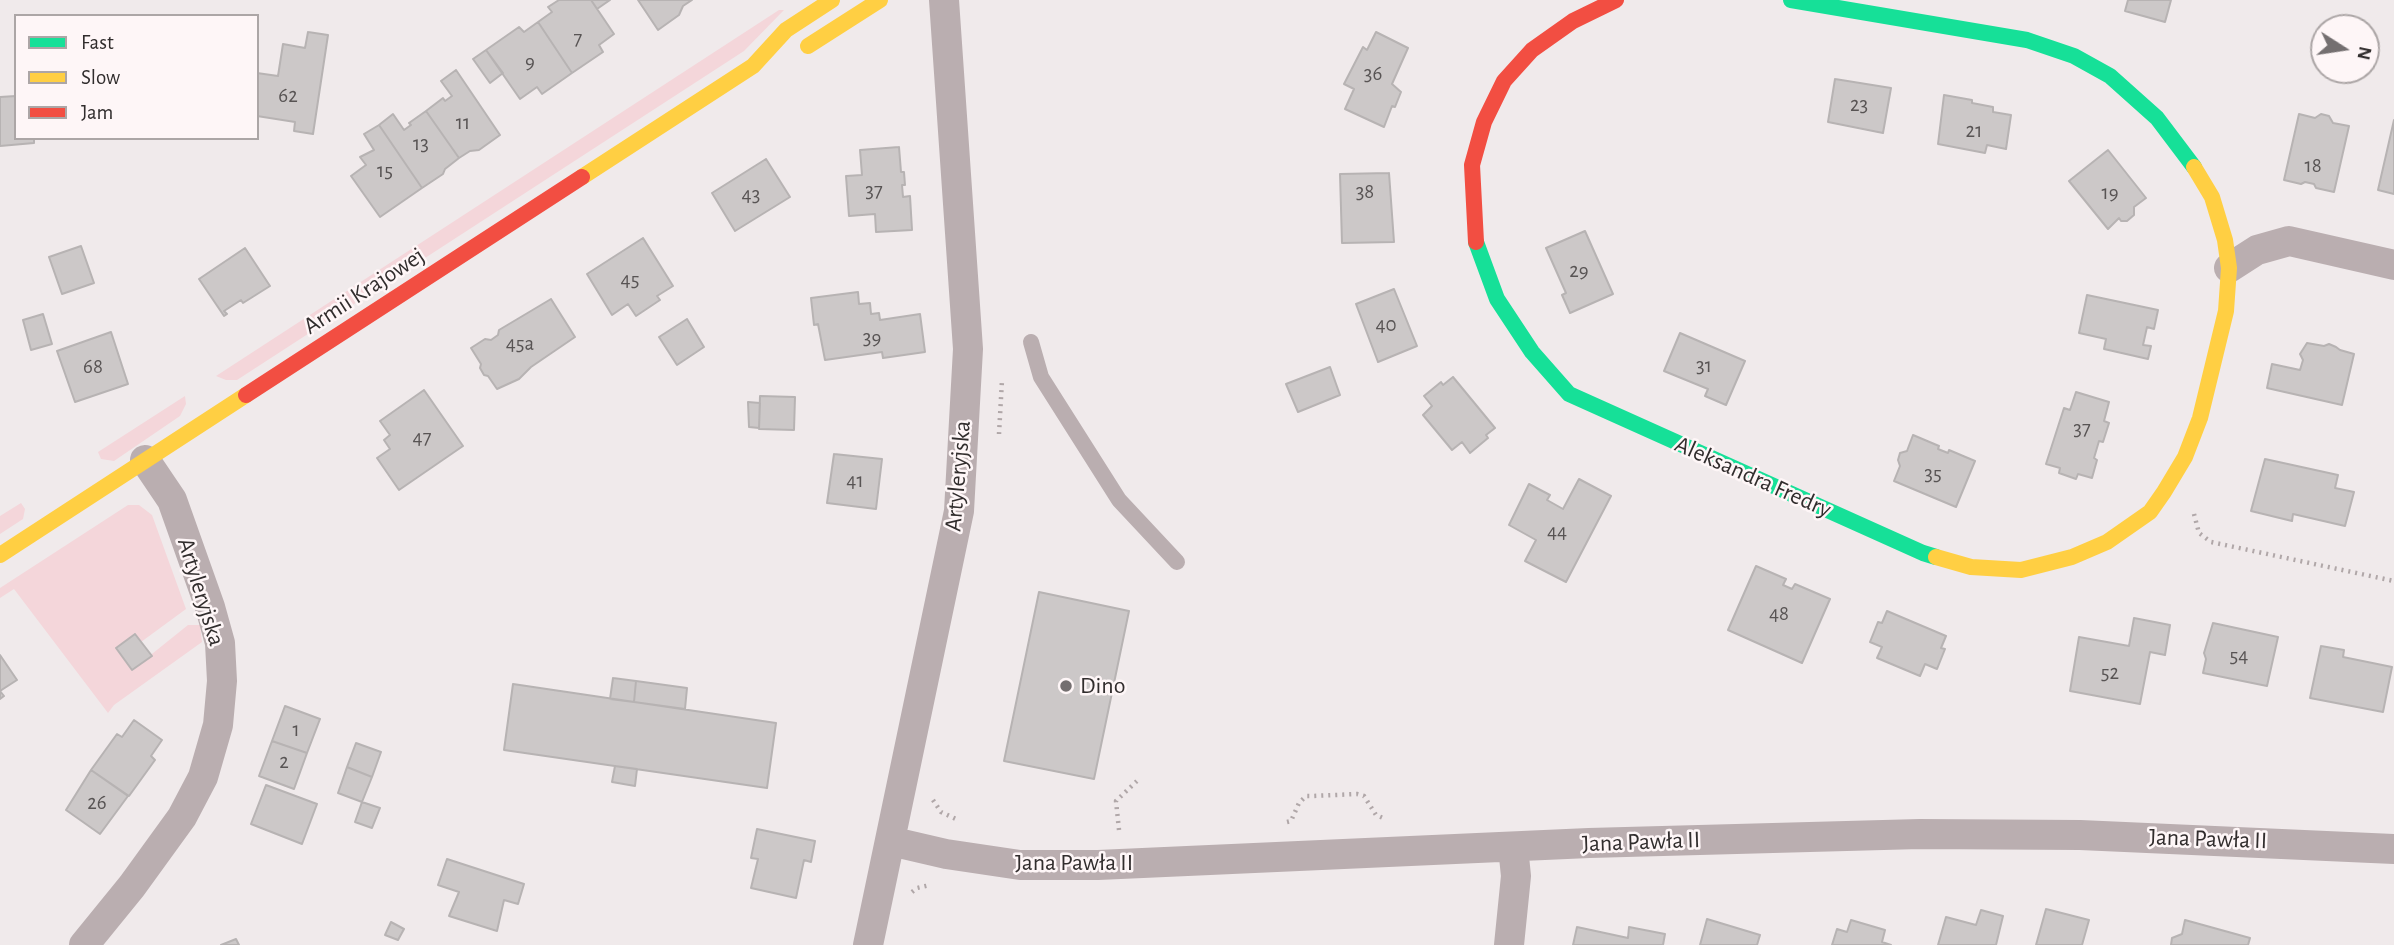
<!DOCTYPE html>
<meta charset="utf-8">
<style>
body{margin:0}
#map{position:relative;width:2394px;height:945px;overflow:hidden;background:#f0eaeb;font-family:"Alegreya Sans",sans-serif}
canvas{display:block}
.legend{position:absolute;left:14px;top:14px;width:245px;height:126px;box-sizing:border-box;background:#fef6f7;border:2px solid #aca6a6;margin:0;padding:9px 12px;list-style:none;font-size:21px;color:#312d2d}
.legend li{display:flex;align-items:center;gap:14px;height:35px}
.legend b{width:35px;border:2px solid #aca6a6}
.north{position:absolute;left:2310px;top:14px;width:70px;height:70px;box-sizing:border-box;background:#fef6f7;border:2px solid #aca6a6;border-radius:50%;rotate:102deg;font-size:19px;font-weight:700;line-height:28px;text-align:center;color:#312d2d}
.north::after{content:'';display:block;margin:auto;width:24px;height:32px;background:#746f70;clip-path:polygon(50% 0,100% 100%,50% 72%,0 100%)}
</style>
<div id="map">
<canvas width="2394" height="945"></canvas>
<ul class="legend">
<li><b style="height:9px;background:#16e098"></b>Fast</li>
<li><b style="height:9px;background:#ffcf43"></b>Slow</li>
<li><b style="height:9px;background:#f24e42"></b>Jam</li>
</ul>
<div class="north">N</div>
</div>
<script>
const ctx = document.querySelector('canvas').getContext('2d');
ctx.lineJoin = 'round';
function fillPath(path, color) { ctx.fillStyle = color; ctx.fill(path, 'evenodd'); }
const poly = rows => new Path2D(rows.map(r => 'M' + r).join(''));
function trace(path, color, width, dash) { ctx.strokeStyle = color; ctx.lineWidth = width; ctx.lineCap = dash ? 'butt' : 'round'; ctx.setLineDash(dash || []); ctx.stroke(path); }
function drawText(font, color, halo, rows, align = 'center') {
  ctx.font = font + ' "Alegreya Sans",sans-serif'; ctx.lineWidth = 5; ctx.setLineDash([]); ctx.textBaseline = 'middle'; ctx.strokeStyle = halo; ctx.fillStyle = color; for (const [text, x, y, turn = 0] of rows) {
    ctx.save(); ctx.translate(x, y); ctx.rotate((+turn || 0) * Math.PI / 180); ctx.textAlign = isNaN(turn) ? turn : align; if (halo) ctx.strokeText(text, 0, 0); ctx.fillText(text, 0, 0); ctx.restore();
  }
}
const green = poly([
 [779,10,784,10,744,51,237,380,226,380,216,376],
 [185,396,186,404,180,416,114,461,101,459,98,452],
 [21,503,25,509,23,519,0,534,0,516],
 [128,505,139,505,152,515,186,609,141,642,135,635,116,648,132,670,188,625,200,625,202,642,114,705,108,713,14,589,0,598,0,588]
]);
const building = poly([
 [559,0,591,0,614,34,599,45,603,52,572,73,538,22,552,12,548,7,559,0],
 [591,0,610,0,597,9,591,0],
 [638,0,692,0,683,6,679,15,658,30,638,0],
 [2128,0,2171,0,2165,22,2125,11,2128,0],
 [538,22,572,73,542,94,537,87,520,99,486,50,519,27,524,32,538,22],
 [308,32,328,35,313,134,294,131,295,122,257,116,257,73,278,76,283,44,305,48,308,32],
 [1376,32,1408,48,1392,84,1401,92,1395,107,1392,106,1384,127,1345,109,1354,89,1344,84,1363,47,1367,50,1376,32],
 [486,50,503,73,490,83,473,59,486,50],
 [456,70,500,135,479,150,470,151,459,158,426,111,443,98,445,101,452,96,441,81,456,70],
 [1835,79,1891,88,1883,133,1828,122,1835,79],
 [1944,95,1972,100,1972,103,1993,107,1993,112,2011,115,2006,149,1987,145,1985,153,1938,144,1944,95],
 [16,96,16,138,34,138,34,143,0,146,0,97,16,96],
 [426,111,459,158,445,169,443,174,422,188,379,125,393,114,404,130,411,125,409,123,426,111],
 [2299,114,2315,118,2321,114,2329,116,2333,123,2349,126,2334,192,2316,188,2314,184,2305,182,2301,184,2284,180,2299,114],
 [2394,120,2394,194,2378,190,2394,120],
 [379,125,422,188,380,217,351,176,366,165,360,157,374,150,364,134,379,125],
 [899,147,901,172,904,172,905,185,902,185,903,197,910,196,912,230,876,232,875,214,849,216,846,176,862,175,860,150,899,147],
 [2108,150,2146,198,2134,207,2134,215,2127,221,2121,221,2119,218,2108,229,2069,181,2108,150],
 [766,159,790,197,735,231,712,193,766,159],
 [1389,173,1394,242,1342,243,1340,174,1389,173],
 [1585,231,1613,294,1570,313,1562,295,1566,293,1546,248,1585,231],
 [643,238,673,286,657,296,660,300,636,316,628,304,612,315,587,274,643,238],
 [81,246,94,283,62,294,49,257,81,246],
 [245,248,270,286,243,303,241,300,224,311,227,314,224,316,199,279,245,248],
 [1394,289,1417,346,1378,362,1356,304,1394,289],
 [858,292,859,304,870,303,871,314,879,313,880,320,920,314,925,352,883,358,882,352,825,360,818,324,814,325,811,298,858,292],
 [2087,295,2158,310,2154,329,2147,327,2143,345,2151,346,2148,359,2104,349,2106,339,2079,333,2087,295],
 [551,299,575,337,531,367,519,379,497,389,488,376,484,375,480,368,481,364,471,348,485,339,491,340,498,335,499,330,551,299],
 [43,314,52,344,31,350,23,320,43,314],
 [687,319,704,347,677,365,659,337,687,319],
 [111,332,128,384,75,402,57,351,111,332],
 [1680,333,1745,361,1726,405,1705,396,1708,389,1664,371,1680,333],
 [2307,343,2324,346,2329,344,2336,347,2340,350,2354,354,2342,405,2267,388,2272,364,2300,370,2303,360,2300,354,2307,343],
 [1330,367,1340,395,1298,412,1286,384,1330,367],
 [1453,377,1495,428,1486,435,1488,438,1470,453,1462,442,1452,450,1423,415,1432,406,1424,396,1441,382,1443,385,1453,377],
 [424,390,463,446,399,490,377,458,390,449,384,440,390,435,380,421,424,390],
 [2076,392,2109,402,2104,421,2109,423,2103,442,2099,441,2094,458,2097,460,2092,478,2078,474,2076,479,2059,473,2060,468,2046,464,2064,408,2070,410,2076,392],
 [760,396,795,397,794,430,759,429,760,396],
 [748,402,760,403,759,428,749,427,748,402],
 [1913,435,1939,446,1938,449,1948,453,1949,450,1975,461,1956,507,1894,481,1900,466,1898,460,1900,453,1907,451,1913,435],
 [834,454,882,459,876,509,827,503,834,454],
 [2265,459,2338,475,2335,488,2354,492,2345,526,2293,514,2292,521,2251,511,2265,459],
 [1579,479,1611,496,1566,582,1525,561,1536,540,1509,525,1529,484,1550,495,1547,500,1563,509,1579,479],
 [1756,566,1786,579,1783,585,1792,589,1795,584,1830,599,1802,663,1728,630,1756,566],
 [1039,592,1129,611,1094,779,1004,761,1039,592],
 [1887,611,1946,636,1941,648,1945,649,1937,669,1925,664,1920,676,1877,658,1882,647,1870,642,1878,622,1882,623,1887,611],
 [2134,618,2170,625,2165,655,2150,652,2140,704,2070,691,2079,637,2129,646,2134,618],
 [2213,623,2278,637,2267,686,2203,673,2206,659,2204,653,2213,623],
 [135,634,152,656,132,670,116,648,135,634],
 [2321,646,2344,650,2343,657,2392,667,2383,712,2310,698,2321,646],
 [0,655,17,680,0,691,4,696,0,699,0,655],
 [613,678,636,681,634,702,610,699,613,678],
 [636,681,687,688,685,709,634,702,636,681],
 [513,684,776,723,767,788,504,750,513,684],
 [285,706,320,719,307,753,272,741,285,706],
 [134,720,162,740,151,756,155,760,129,796,91,770,117,734,122,737,134,720],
 [272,741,307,753,294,789,259,776,272,741],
 [356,743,381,752,372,777,347,767,356,743],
 [615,766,637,769,635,786,612,782,615,766],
 [347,767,372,777,362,802,338,793,347,767],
 [91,770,128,796,100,834,66,810,91,770],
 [266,785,317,804,302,844,251,824,266,785],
 [362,802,380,808,372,828,355,822,362,802],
 [757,829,815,841,811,862,804,860,796,898,751,888,758,859,751,858,757,829],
 [447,859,524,884,518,904,504,900,497,931,449,916,459,892,438,885,447,859],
 [2046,909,2089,920,2082,945,2036,945,2046,909],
 [1981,910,2003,916,1996,945,1938,945,1946,917,1976,925,1981,910],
 [1707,919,1760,935,1757,945,1700,945,1707,919],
 [1851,920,1885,930,1882,942,1891,945,1832,945,1837,929,1847,932,1851,920],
 [2185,920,2250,938,2248,945,2171,945,2172,938,2182,934,2185,920],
 [391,922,404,929,398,940,385,935,391,922],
 [1577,927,1628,938,1629,927,1665,934,1663,945,1573,945,1577,927],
 [236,939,239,945,221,945,236,939]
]);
const path = poly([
 [999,434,1002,380],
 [2194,514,2199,533,2211,542,2394,581],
 [933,800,941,812,958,820],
 [1287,822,1291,821,1299,803,1306,796,1312,796,1357,794,1364,796,1376,815,1383,818],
 [1119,830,1116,801,1139,779],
 [912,892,917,888,930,885]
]);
const lane = poly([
 [1031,342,1041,377,1119,500,1177,562]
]);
const street = poly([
 [2229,268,2257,250,2289,241,2394,265],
 [890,841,946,854,1020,865,1098,865,1589,843,1920,834,2080,835,2394,849],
 [84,945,132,886,182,817,203,777,218,725,222,681,220,643,210,607,172,500,145,460],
 [868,945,959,511,968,349,944,0],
 [1509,945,1516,876,1513,847]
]);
const fast = poly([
 [1791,0,2027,40,2074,56,2110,76,2157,118,2194,167],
 [1476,242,1497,299,1532,352,1569,394,1923,553,1936,557]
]);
const slow = poly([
 [808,46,880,0],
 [582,177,753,66,786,30,832,0],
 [0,555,246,395],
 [1936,557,1971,567,2021,570,2072,557,2107,542,2150,512,2164,492,2185,457,2200,418,2226,311,2229,268,2225,240,2212,197,2194,167]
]);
const jam = poly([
 [1476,242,1472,165,1484,122,1504,81,1532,50,1573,21,1616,0],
 [246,395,582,177]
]);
const markers = [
 [1066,686,7,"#746f70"]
];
const numberNames = [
 ["7",578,39],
 ["9",530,62],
 ["36",1373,74],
 ["62",288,96],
 ["23",1859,105],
 ["11",463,123],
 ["21",1974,131],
 ["13",421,144],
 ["18",2313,166],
 ["15",385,171],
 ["37",874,191],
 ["38",1365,192],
 ["19",2110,193],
 ["43",751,195],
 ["29",1579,271],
 ["45",630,280],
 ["40",1386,325],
 ["39",872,338],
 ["45a",520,344],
 ["31",1704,366],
 ["68",93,367],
 ["37",2082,429],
 ["47",422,438],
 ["35",1933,474],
 ["41",855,481],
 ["44",1557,532],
 ["48",1779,614],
 ["54",2239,656],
 ["52",2110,673],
 ["1",296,730],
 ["2",284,762],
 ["26",97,803]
];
const streetNames = [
 ["Armii Krajowej",364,291,-33],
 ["Artyleryjska",958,476,-85],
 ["Aleksandra Fredry",1753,477,24],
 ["Artyleryjska",201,592,73],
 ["Jana Pawła II",2208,839,2],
 ["Jana Pawła II",1641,842,-2],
 ["Jana Pawła II",1074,863]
];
const poiNames = [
 ["Dino",1080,686]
];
fillPath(green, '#f4d6da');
fillPath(building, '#ccc8c8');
trace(building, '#b7b3b3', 2);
trace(path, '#b0a7a8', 4.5, [2, 5]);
trace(lane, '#baaeb0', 16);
trace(street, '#baaeb0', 30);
trace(fast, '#16e098', 16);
trace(slow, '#ffcf43', 16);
trace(jam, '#f24e42', 16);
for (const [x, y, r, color] of markers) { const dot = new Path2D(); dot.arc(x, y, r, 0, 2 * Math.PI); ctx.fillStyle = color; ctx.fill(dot); trace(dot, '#fef6f7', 2.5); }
drawText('21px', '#585454', null, numberNames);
drawText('24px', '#312d2d', '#fef6f7', streetNames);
drawText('24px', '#312d2d', '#fef6f7', poiNames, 'left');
</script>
